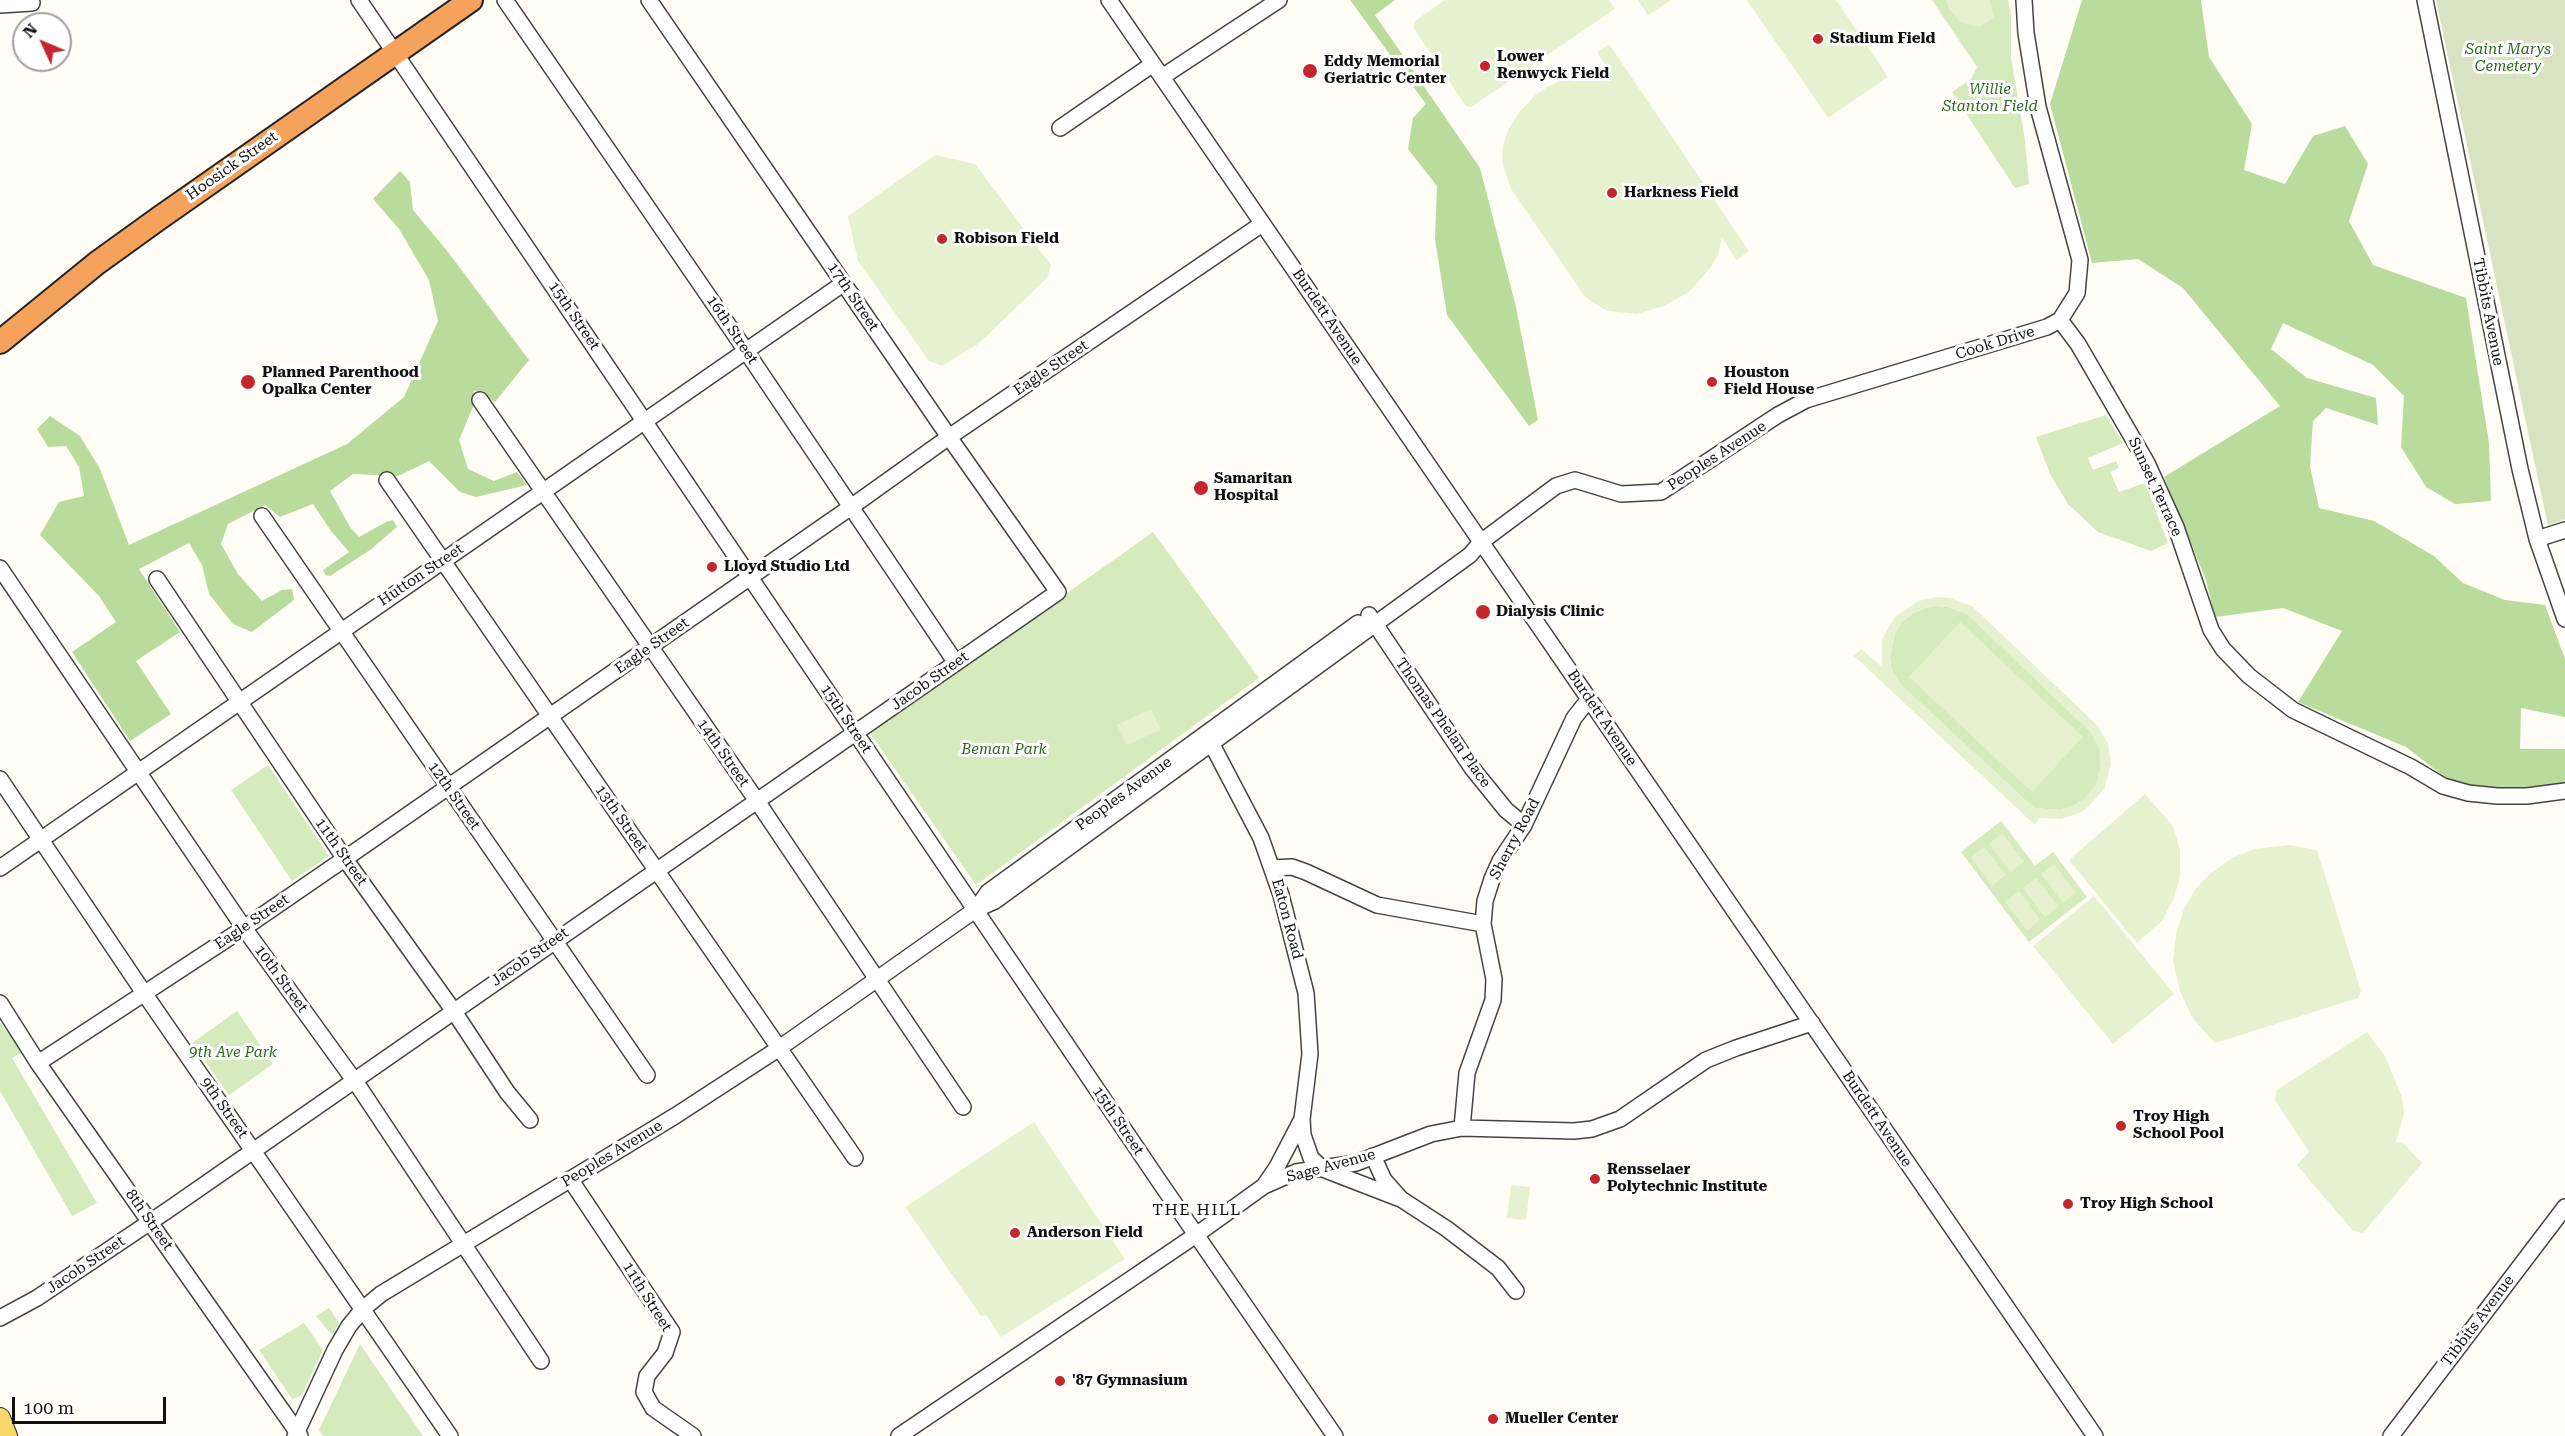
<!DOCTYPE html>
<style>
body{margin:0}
#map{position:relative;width:2565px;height:1436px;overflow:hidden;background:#fffdf5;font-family:"Roboto Serif",serif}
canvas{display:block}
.north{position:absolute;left:12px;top:12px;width:60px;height:60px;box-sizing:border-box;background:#fff;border:2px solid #a0a0a0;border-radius:50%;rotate:314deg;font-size:16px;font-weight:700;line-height:24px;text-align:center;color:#111}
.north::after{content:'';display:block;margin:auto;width:21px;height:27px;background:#c4262e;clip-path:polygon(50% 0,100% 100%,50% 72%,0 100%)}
.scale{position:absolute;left:12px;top:1397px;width:154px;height:27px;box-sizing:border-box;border:3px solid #111;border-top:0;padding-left:8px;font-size:18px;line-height:21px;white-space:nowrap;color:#111;-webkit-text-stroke:4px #fff;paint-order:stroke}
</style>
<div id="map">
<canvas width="2565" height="1436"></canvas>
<div class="north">N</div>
<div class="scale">100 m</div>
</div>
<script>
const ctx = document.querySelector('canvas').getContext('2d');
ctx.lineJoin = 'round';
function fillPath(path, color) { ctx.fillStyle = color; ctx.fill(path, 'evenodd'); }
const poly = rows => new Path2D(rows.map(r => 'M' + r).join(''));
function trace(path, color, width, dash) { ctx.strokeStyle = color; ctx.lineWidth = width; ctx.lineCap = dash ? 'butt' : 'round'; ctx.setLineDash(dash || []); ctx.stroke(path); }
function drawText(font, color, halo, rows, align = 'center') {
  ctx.font = font + ' "Roboto Serif",serif'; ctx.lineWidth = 6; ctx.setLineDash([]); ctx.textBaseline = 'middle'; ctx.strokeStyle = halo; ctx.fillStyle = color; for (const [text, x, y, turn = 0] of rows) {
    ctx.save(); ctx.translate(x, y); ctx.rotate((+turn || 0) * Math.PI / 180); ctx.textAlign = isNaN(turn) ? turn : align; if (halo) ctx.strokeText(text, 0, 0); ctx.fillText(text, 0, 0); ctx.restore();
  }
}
const green = poly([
 [1932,0,2008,0,2011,16,2011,57,2025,140,2029,184,2015,188,1952,92,1971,79,1977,67],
 [2106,415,2123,443,2088,458,2093,470,2116,461,2119,468,2110,472,2119,492,2145,483,2168,543,2151,551,2098,532,2068,504,2050,474,2036,437],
 [1153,532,1259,678,976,885,870,733],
 [1938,606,1948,607,1967,614,2091,732,2099,747,2101,765,2096,785,2084,799,2075,805,2060,810,2034,808,1900,684,1891,667,1890,657,1895,633,1901,623,1913,613,1928,607],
 [268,765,329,856,292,881,231,790],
 [2001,821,2035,866,2053,852,2087,897,2029,942,1961,852],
 [237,1011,273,1064,229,1095,192,1043],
 [0,1022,22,1052,12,1058,97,1203,72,1216,0,1091],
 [329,1308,339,1323,332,1335,316,1316],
 [304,1323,323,1350,302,1395,292,1399,259,1350],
 [360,1344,423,1436,323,1436,319,1430]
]);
const forest = poly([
 [1350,0,1395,0,1375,15,1480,168,1516,307,1538,420,1529,426,1447,315,1435,239,1437,186,1408,149,1413,118,1426,104],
 [2082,0,2201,0,2209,57,2252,124,2244,170,2285,184,2313,136,2345,126,2368,164,2349,221,2373,265,2466,298,2489,443,2491,501,2455,504,2426,487,2401,447,2404,396,2373,365,2283,323,2271,349,2307,378,2376,398,2378,425,2326,408,2313,421,2310,466,2319,508,2374,521,2434,556,2463,583,2505,600,2545,605,2565,659,2565,717,2521,708,2520,749,2565,749,2565,784,2504,790,2455,785,2406,747,2298,702,2342,631,2283,608,2215,617,2206,580,2164,477,2280,406,2183,288,2138,259,2092,263,2050,104],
 [400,171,410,182,413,210,448,252,529,360,495,402,474,390,473,407,459,440,468,469,494,481,517,472,527,485,476,497,460,492,429,461,398,476,353,474,330,491,350,527,359,537,386,522,393,520,397,527,370,550,330,576,325,575,323,570,349,552,331,531,313,504,280,517,265,505,228,524,221,544,238,574,262,601,282,590,292,589,294,600,252,632,233,624,209,594,202,565,189,543,139,569,180,632,136,661,171,714,130,741,72,652,116,622,99,596,40,535,59,502,84,496,79,467,66,446,48,447,37,429,50,416,80,436,100,469,129,545,347,444,404,397,438,321,429,280,399,229,373,199]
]);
const cemetery = poly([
 [2436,0,2565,0,2565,519,2548,526]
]);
const pitch = poly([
 [1445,0,1609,0,1615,9,1471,107,1466,106,1413,27,1415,21],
 [1638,0,1671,0,1648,15],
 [1747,0,1836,0,1888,77,1828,118],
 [1946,0,1990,0,1994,18,1979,27,1961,23,1949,9],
 [1609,44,1749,251,1737,260,1722,238,1718,255,1711,267,1689,292,1664,306,1637,314,1608,311,1593,303,1583,294,1511,189,1502,162,1503,146,1508,130,1518,114,1534,96,1549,86,1571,76,1591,72,1611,74,1597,52],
 [935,155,975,164,1051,265,1047,278,978,344,942,366,929,361,858,261,848,216],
 [1938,597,1950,598,1972,606,2098,726,2108,744,2111,765,2104,789,2089,806,2080,813,2061,819,2039,818,2035,825,1854,656,1861,649,1882,667,1882,640,1894,618,1918,601],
 [1938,606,1948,607,1967,614,2091,732,2099,747,2101,765,2096,785,2084,799,2075,805,2060,810,2034,808,1900,684,1891,667,1890,657,1895,633,1901,623,1913,613,1922,609],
 [1960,622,2083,737,2032,792,1909,677],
 [1151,709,1161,730,1126,745,1117,725],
 [2145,794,2173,826,2180,850,2180,876,2174,898,2162,921,2137,943,2069,860],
 [2002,833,2024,862,2011,872,1989,844],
 [2290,845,2317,850,2361,991,2358,998,2215,1043,2193,1019,2180,991,2173,961,2176,934,2184,909,2196,888,2211,873,2232,858,2255,849],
 [1984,847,2006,875,1992,886,1971,857],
 [2054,864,2076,893,2063,903,2041,874],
 [2036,878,2058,906,2045,917,2023,888],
 [2019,891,2040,920,2027,931,2005,902],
 [2094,896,2174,994,2113,1044,2033,946],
 [2367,1032,2385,1056,2402,1097,2404,1114,2396,1141,2405,1145,2422,1163,2363,1233,2353,1231,2297,1165,2309,1152,2275,1100,2277,1090],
 [1034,1122,1125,1259,1001,1337,986,1315,981,1316,905,1207],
 [1511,1185,1530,1187,1526,1220,1507,1218]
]);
const minor = poly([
 [359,0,1159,1181,1335,1436],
 [505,0,740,342,956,663],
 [1109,0,2095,1436],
 [2425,0,2520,469,2537,539,2565,619],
 [0,5,32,3],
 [1162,77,1279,0],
 [1060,128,1153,64],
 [2060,320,2078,344,2147,463,2176,527,2211,630,2223,649,2249,676,2293,710,2411,767,2443,786,2468,793,2497,796,2527,796,2565,791],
 [480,400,757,801,963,1107],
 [387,480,855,1158],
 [262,516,647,1075],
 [2537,539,2565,530],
 [0,568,244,928,359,1087,541,1361],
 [157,579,345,859,453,1010,507,1092,530,1120],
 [1369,615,1472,768,1506,810,1524,825],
 [1208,737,1261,838,1281,895,1306,993,1310,1054,1302,1119,1277,1167,1264,1186],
 [0,779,144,993,450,1436],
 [0,868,844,283],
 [1272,868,1292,867,1306,872,1377,905,1483,924],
 [977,908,988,892,1358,623],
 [0,1003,38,1063,300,1436],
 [38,1063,244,928,356,851,851,507,949,437,1262,224],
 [1302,1119,1303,1135,1311,1158,1323,1169,1398,1198],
 [1462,1128,1467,1073,1493,1000,1494,979,1483,924,1485,901,1492,879,1500,861,1524,825,1574,718,1589,699],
 [1373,1156,1384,1180,1401,1199,1447,1229,1498,1268,1516,1291],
 [570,1179,672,1332,665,1353,647,1376,644,1392,653,1408,693,1436],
 [0,1318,37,1298,168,1210,1058,592,949,437,649,0],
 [295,1436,335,1350,349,1326,363,1309,381,1294,675,1116,778,1049,975,910,995,901,1470,555,1481,542,1556,486,1575,480,1621,494,1661,492,1778,415,1806,400,2047,327,2060,320,2077,293,2080,260,2038,107,2026,33,2024,0],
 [899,1436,1196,1235,1264,1186,1296,1172,1356,1163,1431,1134,1462,1128,1574,1131,1592,1129,1620,1119,1706,1060,1736,1048,1812,1023],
 [2391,1436,2565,1207]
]);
const major = poly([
 [0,1418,7,1436]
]);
const highway = poly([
 [0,342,97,263,158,219,471,0]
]);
const markers = [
 [1818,39,6,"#c4262e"],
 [1485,66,6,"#c4262e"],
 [1310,71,8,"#c4262e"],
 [1612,193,6,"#c4262e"],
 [942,239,6,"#c4262e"],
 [248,382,8,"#c4262e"],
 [1712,382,6,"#c4262e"],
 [1201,488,8,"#c4262e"],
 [712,567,6,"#c4262e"],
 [1483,612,8,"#c4262e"],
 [2121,1126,6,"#c4262e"],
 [1595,1179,6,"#c4262e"],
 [2068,1204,6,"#c4262e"],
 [1015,1233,6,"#c4262e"],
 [1060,1381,6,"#c4262e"],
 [1493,1419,6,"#c4262e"]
];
const poiNames = [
 ["Stadium Field",1830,39],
 ["Lower",1497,57],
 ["Renwyck Field",1497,74],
 ["Eddy Memorial",1324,62],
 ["Geriatric Center",1324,79],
 ["Harkness Field",1624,193],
 ["Robison Field",954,239],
 ["Planned Parenthood",262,373],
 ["Opalka Center",262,390],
 ["Houston",1724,373],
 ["Field House",1724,390],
 ["Samaritan",1214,479],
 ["Hospital",1214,496],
 ["Lloyd Studio Ltd",724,567],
 ["Dialysis Clinic",1496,612],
 ["Troy High",2133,1117],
 ["School Pool",2133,1134],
 ["Rensselaer",1607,1170],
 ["Polytechnic Institute",1607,1187],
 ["Troy High School",2080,1204],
 ["Anderson Field",1027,1233],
 ["'87 Gymnasium",1072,1381],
 ["Mueller Center",1505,1419]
];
const parkNames = [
 ["Saint Marys",2508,50],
 ["Cemetery",2508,67],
 ["Willie",1990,90],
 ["Stanton Field",1990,107],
 ["Beman Park",1004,750],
 ["9th Ave Park",233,1053]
];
const streetNames = [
 ["Hoosick Street",232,166,-35],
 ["17th Street",853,297,56],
 ["Tibbits Avenue",2488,312,79],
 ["15th Street",574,316,56],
 ["Burdett Avenue",1327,317,56],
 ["16th Street",732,330,56],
 ["Cook Drive",1995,343,-17],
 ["Eagle Street",1051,368,-34],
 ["Peoples Avenue",1717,456,-33],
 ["Sunset Terrace",2155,487,65],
 ["Hutton Street",421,575,-34],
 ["Eagle Street",652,646,-35],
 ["Jacob Street",930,681,-35],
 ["Burdett Avenue",1602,718,56],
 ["15th Street",846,719,56],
 ["Thomas Phelan Place",1443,723,55],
 ["14th Street",723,753,55],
 ["Peoples Avenue",1124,794,-36],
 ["12th Street",454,796,55],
 ["13th Street",621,819,55],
 ["Sherry Road",1515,839,-62],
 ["11th Street",341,852,55],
 ["Eaton Road",1287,919,75],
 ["Eagle Street",252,922,-34],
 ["Jacob Street",530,957,-35],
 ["10th Street",281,979,54],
 ["9th Street",224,1108,55],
 ["Burdett Avenue",1877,1119,56],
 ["15th Street",1118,1121,56],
 ["Peoples Avenue",612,1154,-31],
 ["Sage Avenue",1331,1166,-15],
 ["8th Street",149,1220,55],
 ["Jacob Street",86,1265,-34],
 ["11th Street",647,1297,58],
 ["Tibbits Avenue",2478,1321,-53]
];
const neighbourhoodNames = [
 ["THE HILL",1197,1210]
];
fillPath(green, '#d5ebbd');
fillPath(forest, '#b9dc9c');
fillPath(cemetery, '#d9e3c4');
fillPath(pitch, '#e6f2cf');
trace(minor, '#444', 18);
trace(major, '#222', 22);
trace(highway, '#222', 26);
trace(minor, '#fff', 15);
trace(major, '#f9d66b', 20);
trace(highway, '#f5a25d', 22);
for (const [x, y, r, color] of markers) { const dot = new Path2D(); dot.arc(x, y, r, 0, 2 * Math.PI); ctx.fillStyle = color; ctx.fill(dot); trace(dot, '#fff', 2); }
drawText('bold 15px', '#111', '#fff', poiNames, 'left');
drawText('italic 15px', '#2f6b1f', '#fff', parkNames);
drawText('15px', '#111', '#fff', streetNames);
ctx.letterSpacing = '1.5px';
drawText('16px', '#111', '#fff', neighbourhoodNames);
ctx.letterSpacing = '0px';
</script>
